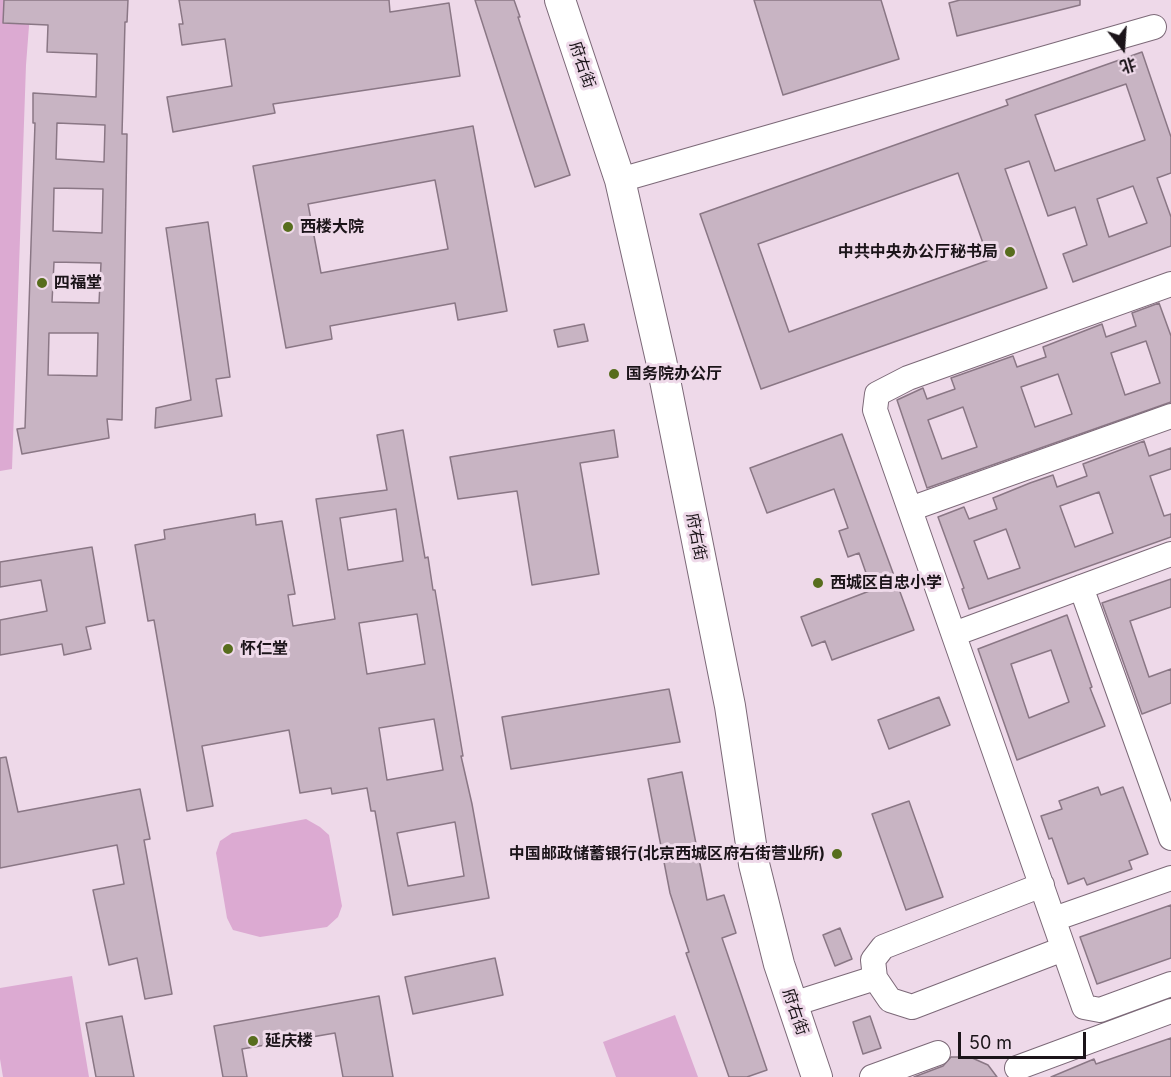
<!DOCTYPE html>
<meta charset="utf-8">
<style>
body{margin:0}
#map{position:relative;width:1171px;height:1077px;overflow:hidden;background:#eed9e9;font-family:Inter,"Noto Sans SC",sans-serif}
canvas{display:block}
.north{position:absolute;left:1093px;top:18px;width:60px;height:60px;-webkit-text-stroke:4px #eed9e9;paint-order:stroke;rotate:163deg;font-size:16px;font-weight:700;line-height:24px;text-align:center;color:#1b1419}
.north::after{content:'';display:block;margin:auto;width:21px;height:27px;background:#1b1419;clip-path:polygon(50% 0,100% 100%,50% 72%,0 100%)}
.scale{position:absolute;left:958px;top:1032px;width:128px;height:27px;box-sizing:border-box;border:3px solid #1b1419;border-top:0;padding-left:8px;font-size:18px;line-height:21px;white-space:nowrap;color:#1b1419;-webkit-text-stroke:4px #eed9e9;paint-order:stroke}
</style>
<div id="map">
<canvas width="1171" height="1077"></canvas>
<div class="north">北</div>
<div class="scale">50 m</div>
</div>
<script>
const ctx = document.querySelector('canvas').getContext('2d');
ctx.lineJoin = 'round';
function fillPath(path, color) { ctx.fillStyle = color; ctx.fill(path, 'evenodd'); }
const poly = rows => new Path2D(rows.map(r => 'M' + r).join(''));
function trace(path, color, width, dash) { ctx.strokeStyle = color; ctx.lineWidth = width; ctx.lineCap = dash ? 'butt' : 'round'; ctx.setLineDash(dash || []); ctx.stroke(path); }
function drawText(font, color, halo, rows, align = 'center') {
  ctx.font = font + ' Inter,"Noto Sans SC",sans-serif'; ctx.lineWidth = 6; ctx.setLineDash([]); ctx.textBaseline = 'middle'; ctx.strokeStyle = halo; ctx.fillStyle = color; for (const [text, x, y, turn = 0] of rows) {
    ctx.save(); ctx.translate(x, y); ctx.rotate((+turn || 0) * Math.PI / 180); ctx.textAlign = isNaN(turn) ? turn : align; if (halo) ctx.strokeText(text, 0, 0); ctx.fillText(text, 0, 0); ctx.restore();
  }
}
const green = poly([
 [0,0,31,0,26,65,12,469,0,471],
 [306,819,320,827,329,835,342,906,338,917,327,927,260,937,233,930,227,918,216,853,220,841,232,833],
 [72,976,89,1077,3,1077,0,1059,0,988],
 [675,1015,698,1077,616,1077,603,1042]
]);
const building = poly([
 [4,0,128,0,127,22,125,22,122,134,127,134,122,420,107,419,109,438,22,454,17,429,25,428,35,123,33,123,33,93,96,97,97,54,47,52,48,25,3,23,4,0],
 [57,123,105,125,104,162,56,159,57,123],
 [54,188,103,189,102,233,53,231,54,188],
 [54,262,101,263,99,303,52,302,54,262],
 [49,333,98,333,97,376,48,375,49,333],
 [179,0,389,0,390,12,449,3,460,76,273,104,275,113,173,132,167,97,232,86,225,39,182,45,179,24,183,24,179,0],
 [475,0,514,0,520,17,518,17,570,175,535,187,475,0],
 [754,0,881,0,899,59,783,95,754,0],
 [960,0,1080,0,1080,5,957,36,949,3,960,0],
 [1142,52,1171,137,1171,173,1157,178,1171,217,1171,246,1073,282,1063,254,1087,245,1075,207,1048,216,1029,161,1005,169,1047,288,761,389,700,214,1008,105,1006,100,1142,52],
 [1126,84,1145,140,1055,171,1035,115,1126,84],
 [958,173,989,260,789,332,758,244,958,173],
 [1133,186,1147,223,1109,237,1097,199,1133,186],
 [473,126,507,311,458,320,455,303,330,326,332,339,286,348,253,166,473,126],
 [435,180,448,249,321,273,308,204,435,180],
 [208,222,230,377,216,379,222,416,155,428,156,408,191,400,166,228,208,222],
 [1159,303,1171,336,1171,402,927,488,897,400,923,388,927,399,955,389,951,378,1013,356,1017,367,1046,357,1043,347,1102,324,1106,337,1136,326,1132,313,1159,303],
 [1146,341,1160,383,1125,395,1111,353,1146,341],
 [1058,374,1072,414,1035,427,1021,387,1058,374],
 [963,407,977,447,942,459,928,420,963,407],
 [584,324,588,341,558,347,554,330,584,324],
 [403,430,425,558,428,557,433,590,435,590,463,756,461,756,472,804,489,898,393,915,375,811,371,811,367,788,332,794,331,788,300,793,289,730,202,746,213,806,187,811,154,620,148,621,135,545,165,539,164,530,255,514,256,525,282,521,295,594,288,595,293,626,335,619,316,499,387,490,377,435,403,430],
 [396,509,403,561,348,570,340,518,396,509],
 [417,614,425,664,367,674,359,623,417,614],
 [434,719,443,770,387,780,379,728,434,719],
 [455,822,464,876,408,886,397,833,455,822],
 [614,430,618,457,580,463,599,574,532,585,517,491,458,499,450,457,614,430],
 [842,434,914,630,832,660,825,641,812,646,801,617,872,590,859,553,848,557,839,531,848,528,834,489,767,513,750,468,842,434],
 [1144,441,1149,456,1171,448,1171,469,1150,476,1164,516,1171,514,1171,537,969,609,962,589,964,588,938,517,964,507,969,519,997,509,993,498,1030,483,1053,475,1057,487,1087,476,1083,464,1144,441],
 [1099,492,1113,533,1075,547,1060,506,1099,492],
 [1006,529,1020,568,988,579,974,541,1006,529],
 [92,547,105,623,86,627,91,649,64,655,62,644,0,655,0,620,47,611,41,580,0,587,0,562,92,547],
 [1171,579,1171,607,1130,621,1149,677,1171,669,1171,703,1142,714,1102,603,1171,579],
 [1067,615,1092,687,1090,688,1105,726,1017,760,978,649,1067,615],
 [1051,650,1069,702,1029,718,1011,664,1051,650],
 [669,689,680,742,511,769,502,717,669,689],
 [939,697,950,725,889,749,878,720,939,697],
 [6,757,18,812,140,789,150,839,144,840,172,994,145,999,137,958,109,965,93,890,124,884,117,845,0,868,0,758,6,757],
 [682,772,707,900,724,895,736,933,722,938,767,1070,747,1077,729,1077,686,953,689,952,670,893,648,779,682,772],
 [1098,787,1101,795,1123,787,1148,854,1129,861,1132,869,1087,885,1084,878,1068,884,1052,838,1049,839,1041,816,1062,809,1059,801,1098,787],
 [909,801,943,897,906,910,872,814,909,801],
 [1171,905,1171,958,1097,984,1080,937,1171,905],
 [840,928,852,959,835,966,823,935,840,928],
 [495,958,503,995,413,1014,405,977,495,958],
 [379,996,393,1077,343,1077,335,1033,242,1049,247,1077,223,1077,214,1026,379,996],
 [122,1016,134,1077,96,1077,86,1023,122,1016],
 [870,1016,881,1048,863,1054,853,1022,870,1016],
 [1171,1038,1171,1077,1051,1077,1094,1059,1096,1064,1171,1038],
 [951,1057,970,1057,988,1065,997,1077,914,1077,943,1066,951,1057]
]);
const minor = poly([
 [620,180,1154,27],
 [1171,284,908,378,877,394,875,410,1084,1007,1100,1010,1171,984],
 [910,509,1171,416],
 [1081,587,1171,838],
 [954,634,1171,554],
 [1054,919,1171,878],
 [875,978,873,960,883,947,1042,885],
 [793,1004,875,978,890,1000,912,1007,1063,949],
 [1017,1068,1171,1011],
 [872,1077,938,1053]
]);
const major = poly([
 [560,0,620,180,661,360,730,706,754,864,779,964,817,1077]
]);
const markers = [
 [288,227,6,"#576d1d"],
 [1010,252,6,"#576d1d"],
 [42,283,6,"#576d1d"],
 [614,374,6,"#576d1d"],
 [818,583,6,"#576d1d"],
 [228,649,6,"#576d1d"],
 [837,854,6,"#576d1d"],
 [253,1041,6,"#576d1d"]
];
const streetNames = [
 ["府右街",582,65,71],
 ["府右街",696,537,79],
 ["府右街",795,1012,71]
];
const poiNames = [
 ["西楼大院",300,227],
 ["中共中央办公厅秘书局",998,252,"right"],
 ["四福堂",54,283],
 ["国务院办公厅",626,374],
 ["西城区自忠小学",830,583],
 ["怀仁堂",240,649],
 ["中国邮政储蓄银行(北京西城区府右街营业所)",825,854,"right"],
 ["延庆楼",265,1041]
];
fillPath(green, '#dcaad2');
fillPath(building, '#c8b4c3');
trace(building, '#8a7785', 1.5);
trace(minor, '#7c6978', 26);
trace(major, '#7c6978', 32);
trace(minor, '#fff', 24);
trace(major, '#fff', 30);
for (const [x, y, r, color] of markers) { const dot = new Path2D(); dot.arc(x, y, r, 0, 2 * Math.PI); ctx.fillStyle = color; ctx.fill(dot); trace(dot, '#eed9e9', 2); }
drawText('16px', '#1b1419', '#eed9e9', streetNames);
drawText('bold 16px', '#1b1419', '#eed9e9', poiNames, 'left');
</script>
